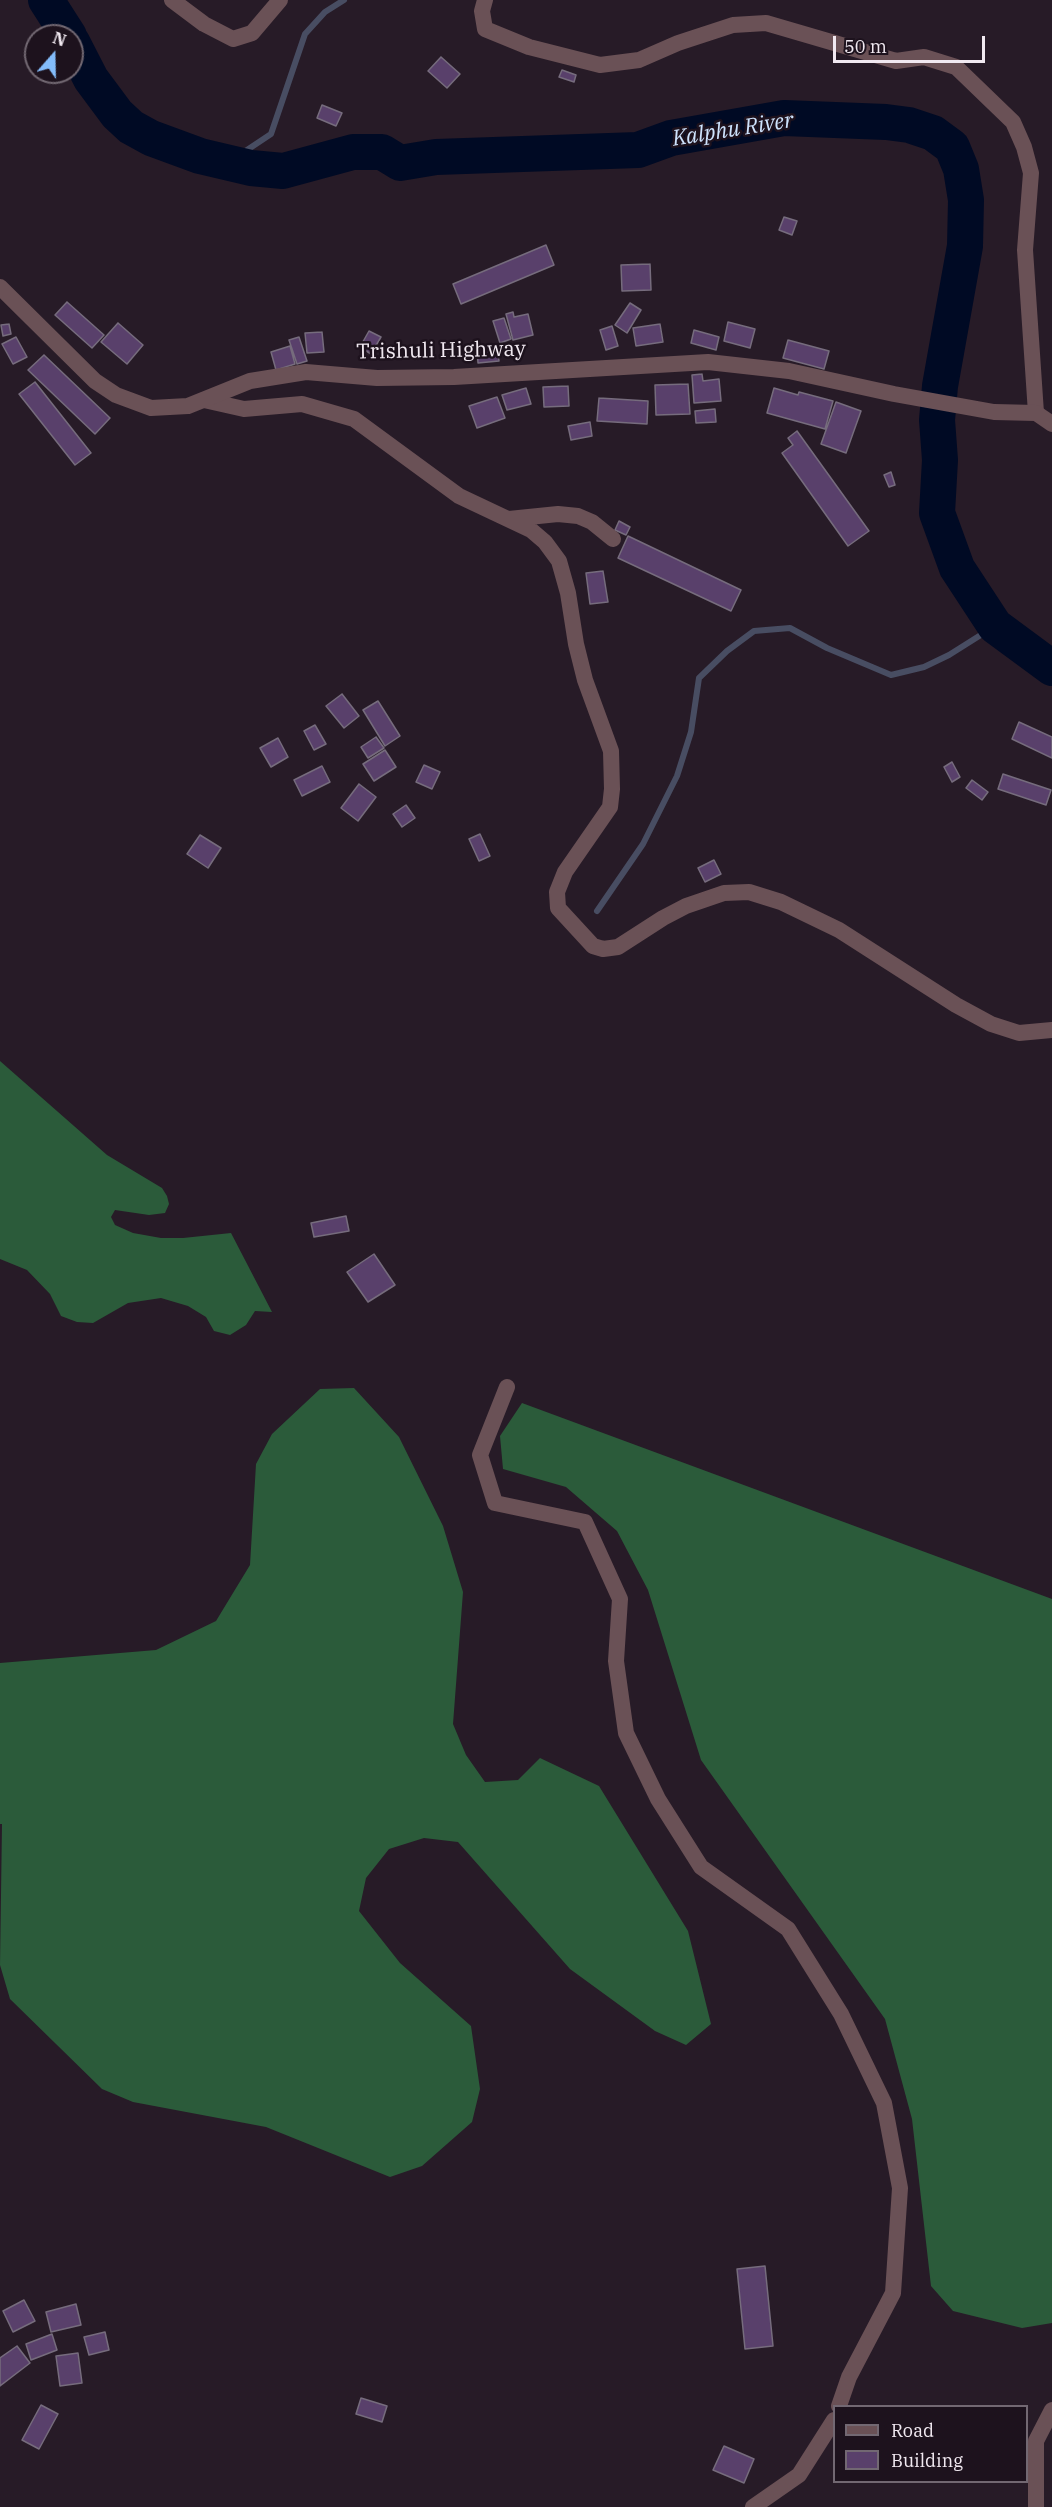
<!DOCTYPE html>
<style>
body{margin:0}
#map{position:relative;width:1052px;height:2507px;overflow:hidden;background:#271b27;font-family:"IBM Plex Serif",serif}
canvas{display:block}
.legend{position:absolute;left:833px;top:2405px;width:195px;height:78px;box-sizing:border-box;background:#1d121d;border:2px solid #726872;margin:0;padding:8px 10px;list-style:none;font-size:18px;color:#f1e9f1}
.legend li{display:flex;align-items:center;gap:12px;height:30px}
.legend b{width:30px;border:2px solid #726872}
.north{position:absolute;left:24px;top:24px;width:60px;height:60px;box-sizing:border-box;background:#1d121d;border:2px solid #726872;border-radius:50%;rotate:20deg;font-size:16px;font-weight:700;line-height:24px;text-align:center;color:#f1e9f1}
.north::after{content:'';display:block;margin:auto;width:21px;height:27px;background:#83bcfb;clip-path:polygon(50% 0,100% 100%,50% 72%,0 100%)}
.scale{position:absolute;left:833px;top:36px;width:152px;height:27px;box-sizing:border-box;border:3px solid #f1e9f1;border-top:0;padding-left:8px;font-size:18px;line-height:21px;white-space:nowrap;color:#f1e9f1;-webkit-text-stroke:4px #1d121d;paint-order:stroke}
</style>
<div id="map">
<canvas width="1052" height="2507"></canvas>
<ul class="legend">
<li><b style="height:8px;background:#6a5156"></b>Road</li>
<li><b style="height:16px;background:#59406b"></b>Building</li>
</ul>
<div class="north">N</div>
<div class="scale">50 m</div>
</div>
<script>
const ctx = document.querySelector('canvas').getContext('2d');
ctx.lineJoin = 'round';
function fillPath(path, color) { ctx.fillStyle = color; ctx.fill(path, 'evenodd'); }
const poly = rows => new Path2D(rows.map(r => 'M' + r).join(''));
function trace(path, color, width, dash) { ctx.strokeStyle = color; ctx.lineWidth = width; ctx.lineCap = dash ? 'butt' : 'round'; ctx.setLineDash(dash || []); ctx.stroke(path); }
function drawText(font, color, halo, rows, align = 'center') {
  ctx.font = font + ' "IBM Plex Serif",serif'; ctx.lineWidth = 5; ctx.setLineDash([]); ctx.textBaseline = 'middle'; ctx.strokeStyle = halo; ctx.fillStyle = color; for (const [text, x, y, turn = 0] of rows) {
    ctx.save(); ctx.translate(x, y); ctx.rotate((+turn || 0) * Math.PI / 180); ctx.textAlign = isNaN(turn) ? turn : align; if (halo) ctx.strokeText(text, 0, 0); ctx.fillText(text, 0, 0); ctx.restore();
  }
}
const forest = poly([
 [0,1061,107,1155,162,1188,167,1196,169,1204,165,1213,149,1215,115,1210,111,1217,115,1225,133,1233,161,1238,183,1238,231,1233,272,1312,255,1311,246,1325,230,1335,214,1331,206,1317,188,1306,161,1298,128,1303,93,1323,77,1322,61,1316,50,1294,27,1270,0,1259],
 [354,1388,399,1437,443,1526,463,1592,453,1724,466,1755,485,1782,518,1780,540,1758,599,1786,688,1931,711,2024,686,2045,655,2031,570,1969,458,1842,424,1838,389,1849,366,1878,359,1911,400,1963,471,2026,480,2089,472,2122,422,2166,390,2177,266,2127,133,2102,102,2089,10,1999,0,1965,2,1824,0,1824,0,1663,156,1650,216,1621,250,1565,256,1464,272,1434,320,1389],
 [522,1403,1052,1599,1052,2323,1022,2328,953,2311,931,2286,912,2119,885,2019,701,1760,648,1590,617,1531,566,1487,503,1469,500,1436]
]);
const stream = poly([
 [229,162,271,134,305,34,325,12,344,0],
 [597,911,643,844,677,776,691,732,699,678,727,651,754,631,790,628,827,648,891,675,924,667,949,655,995,626]
]);
const river = poly([
 [46,0,69,36],
 [72,42,91,79,117,114,131,127,151,138,200,156,251,168,283,171,353,152,382,152,400,163,436,157,638,150,671,138,784,118,886,122,909,125,933,133,952,147,961,169,966,200,965,246,940,386,937,420,940,460,937,513,957,568,995,626,1052,668]
]);
const building = poly([
 [441,57,460,74,447,88,428,71,441,57],
 [562,70,576,75,574,82,559,77,562,70],
 [322,105,342,113,336,126,317,118,322,105],
 [784,217,797,221,792,235,779,230,784,217],
 [546,245,554,265,461,304,453,284,546,245],
 [650,264,651,290,622,291,621,265,650,264],
 [67,302,104,335,92,348,55,315,67,302],
 [630,303,641,310,627,333,615,325,630,303],
 [513,312,514,317,528,314,533,335,513,340,506,314,513,312],
 [504,318,511,339,500,343,493,321,504,318],
 [728,322,755,329,750,348,724,341,728,322],
 [118,323,143,345,127,364,101,342,118,323],
 [9,324,11,334,3,336,1,325,9,324],
 [660,324,663,342,636,346,633,328,660,324],
 [612,326,618,346,606,350,600,330,612,326],
 [694,330,719,337,716,350,691,343,694,330],
 [369,331,381,337,371,354,360,347,369,331],
 [322,332,324,352,307,353,305,333,322,332],
 [16,337,27,357,13,364,2,344,16,337],
 [299,337,307,361,297,364,289,340,299,337],
 [788,340,829,351,824,369,783,358,788,340],
 [290,346,295,364,276,370,271,352,290,346],
 [497,346,499,361,478,363,477,348,497,346],
 [44,355,110,418,95,434,28,370,44,355],
 [702,374,703,381,719,379,721,401,694,403,692,375,702,374],
 [35,382,91,453,75,465,19,394,35,382],
 [688,384,690,414,656,415,655,385,688,384],
 [568,386,569,406,544,407,543,387,568,386],
 [526,388,531,404,507,410,502,395,526,388],
 [774,388,798,395,799,392,833,401,825,429,767,413,774,388],
 [497,397,505,418,477,428,469,406,497,397],
 [599,398,648,401,647,424,597,421,599,398],
 [836,402,861,411,846,453,821,444,836,402],
 [715,409,716,422,696,423,695,411,715,409],
 [590,422,592,436,571,440,568,426,590,422],
 [797,431,869,531,848,546,782,453,793,445,788,438,797,431],
 [891,472,895,485,889,487,884,475,891,472],
 [619,521,630,527,626,535,615,530,619,521],
 [628,536,741,590,731,611,618,558,628,536],
 [603,571,608,602,590,604,586,573,603,571],
 [342,694,359,716,344,728,326,706,342,694],
 [378,701,400,736,385,746,363,710,378,701],
 [1019,722,1052,737,1052,758,1012,739,1019,722],
 [315,725,326,744,314,750,304,731,315,725],
 [376,737,384,748,368,758,361,747,376,737],
 [278,738,288,757,271,767,260,748,278,738],
 [385,750,396,767,374,781,363,764,385,750],
 [952,762,960,777,952,782,944,767,952,762],
 [424,765,440,772,432,789,416,782,424,765],
 [322,766,330,782,302,796,294,780,322,766],
 [1003,774,1051,790,1046,805,998,789,1003,774],
 [972,780,988,792,982,800,966,788,972,780],
 [359,784,376,797,358,821,341,808,359,784],
 [406,805,415,818,402,827,393,814,406,805],
 [480,834,490,856,479,861,469,839,480,834],
 [200,835,221,848,208,868,187,854,200,835],
 [714,860,721,874,705,882,698,868,714,860],
 [346,1216,349,1231,314,1237,311,1223,346,1216],
 [374,1254,395,1285,368,1302,347,1272,374,1254],
 [765,2266,773,2346,745,2349,737,2269,765,2266],
 [24,2300,35,2321,13,2332,3,2311,24,2300],
 [76,2304,81,2325,51,2332,46,2312,76,2304],
 [105,2332,109,2350,89,2355,84,2337,105,2332],
 [52,2334,57,2350,31,2360,26,2344,52,2334],
 [17,2346,30,2363,0,2386,0,2358,17,2346],
 [78,2353,82,2383,60,2386,56,2356,78,2353],
 [361,2398,387,2406,382,2422,356,2414,361,2398],
 [41,2405,58,2414,39,2449,22,2440,41,2405],
 [724,2446,754,2459,744,2483,713,2470,724,2446]
]);
const minor = poly([
 [172,0,204,24,233,39,252,33,280,0],
 [485,0,482,11,485,29,529,47,600,65,639,60,678,43,733,25,766,23,896,61,924,57,956,67,1013,122,1024,147,1031,173,1025,250,1036,413],
 [204,400,244,409,302,404,354,419,459,496,531,530,545,542,559,561,568,593,576,644,585,680,611,751,612,789,610,807,565,872,557,892,558,908,593,946,603,949,618,947,663,918,686,906,724,893,749,892,781,902,839,930,956,1005,991,1024,1019,1033,1052,1030],
 [509,519,558,514,578,516,592,522,613,539],
 [507,1387,480,1455,495,1503,585,1522,620,1599,616,1661,626,1733,658,1799,701,1867,788,1929,841,2014,884,2103,900,2188,893,2293,849,2377,839,2406],
 [753,2507,799,2475,834,2420],
 [1036,2507,1036,2441,1052,2410]
]);
const tertiary = poly([
 [0,287,95,381,116,395,151,408,188,406,250,381,306,372,377,378,454,377,708,362,789,371,894,394,994,412,1036,413,1052,424]
]);
const streetNames = [
 ["Trishuli Highway",441,351,-1]
];
const waterNames = [
 ["Kalphu River",733,130,-9]
];
fillPath(forest, '#2b5b3a');
trace(stream, '#484d62', 6);
trace(river, '#000a24', 36);
fillPath(building, '#59406b');
trace(building, '#766c7d', 1.5);
trace(minor, '#6a5156', 16);
trace(tertiary, '#6a5156', 16);
drawText('21px', '#f1e9f1', '#1d121d', streetNames);
drawText('italic 22px', '#cee3fd', '#1d121d', waterNames);
</script>
